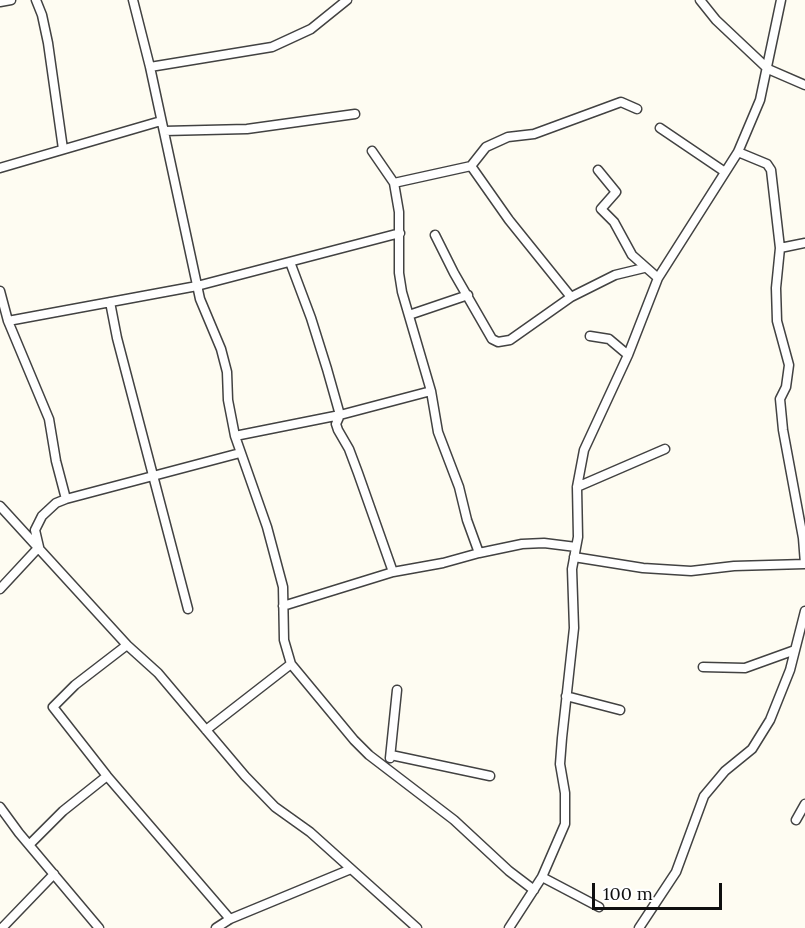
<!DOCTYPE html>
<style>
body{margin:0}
#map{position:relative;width:805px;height:928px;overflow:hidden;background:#fefcf2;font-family:Lora,serif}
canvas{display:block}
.scale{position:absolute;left:592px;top:883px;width:130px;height:27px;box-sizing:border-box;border:3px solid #0f0f0f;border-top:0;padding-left:8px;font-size:18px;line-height:21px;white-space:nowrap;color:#0f0f0f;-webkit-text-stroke:4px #fff;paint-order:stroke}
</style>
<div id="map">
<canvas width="805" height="928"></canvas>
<div class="scale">100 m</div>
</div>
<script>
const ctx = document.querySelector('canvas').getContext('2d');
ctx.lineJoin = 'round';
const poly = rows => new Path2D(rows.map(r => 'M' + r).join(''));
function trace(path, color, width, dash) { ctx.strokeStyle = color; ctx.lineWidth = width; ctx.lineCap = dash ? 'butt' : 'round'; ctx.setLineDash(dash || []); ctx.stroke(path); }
const street = poly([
 [36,0,42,15,48,43,63,149],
 [133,0,150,67,200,299,221,349,227,372,228,400,235,436,267,527,283,587,284,640,291,664,354,740,369,755,454,820,509,871,534,890],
 [700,0,716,20,768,69,805,85],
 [0,2,11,0],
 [150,67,272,47,311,29,347,0],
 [660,128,725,172],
 [164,131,247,129,355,114],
 [372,151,394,183,399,212,399,273,402,292,431,391,438,432,459,487,467,520,479,553],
 [738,152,767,164,771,170,780,248,776,288,777,321,789,365,786,387,780,399,783,430,803,538,805,564],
 [471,166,509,220,571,297],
 [0,168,161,121],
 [598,170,616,192,601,209,614,222,632,255,658,278],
 [394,183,471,166,486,147,508,137,534,134,621,102,637,109],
 [435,235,454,273,492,339,498,342,510,340,571,297,615,275,644,268],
 [780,248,805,243],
 [290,262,311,318,327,369,340,415,336,424,338,430,349,449,358,473,393,572,443,563,479,553,522,544,544,543,576,547],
 [0,291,8,321,49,419,56,461,66,499,56,503,42,516,35,530,39,547,0,589],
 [110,302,117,338,188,609],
 [409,315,468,295],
 [8,321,197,286,400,233],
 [590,336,609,339,628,355],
 [235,436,340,415,431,391],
 [577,487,665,449],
 [66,499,240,453],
 [0,506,127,645,158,673,245,776,275,807,310,832,417,928],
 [574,557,643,568,691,571,734,566,805,564],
 [283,606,393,572],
 [127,645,75,685,53,707,107,776,230,919],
 [703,667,745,668,795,650],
 [566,696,620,710],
 [206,730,291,664],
 [391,755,490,776],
 [390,758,397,690],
 [0,807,19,833,99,928],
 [796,820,805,804],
 [30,844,63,811,107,776],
 [542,877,599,907],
 [2,928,54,874],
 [216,928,230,919,351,869],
 [509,928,542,877,565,824,565,793,560,764,562,738,574,628,572,569,578,537,577,487,584,450,628,355,658,278,738,152,760,100,781,0],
 [639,928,676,872,704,796,725,771,752,749,770,720,790,670,805,611]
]);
trace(street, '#424242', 11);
trace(street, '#fff', 8);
</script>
